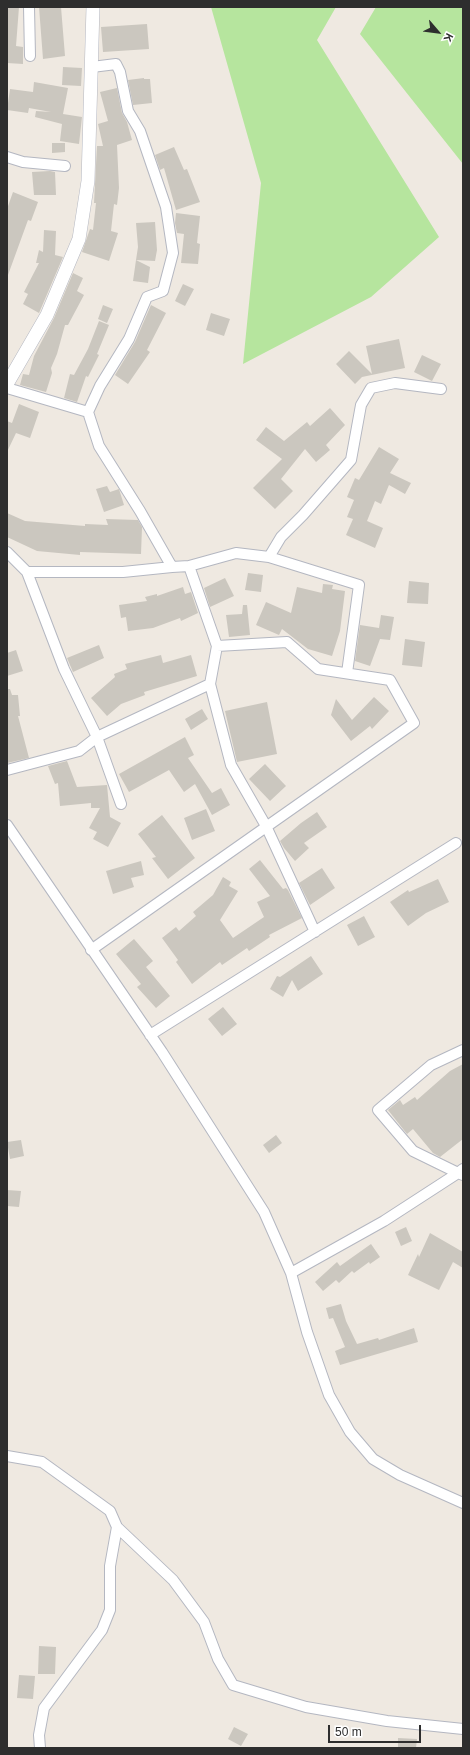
<!DOCTYPE html>
<style>
body{margin:0}
#map{position:relative;width:470px;height:1755px;overflow:hidden;background:#efe9e1;font-family:Arial,sans-serif}
canvas{display:block}
.frame{position:absolute;inset:0;border:8px solid #2e2e2e;pointer-events:none}
.north{position:absolute;left:418px;top:12px;width:40px;height:40px;-webkit-text-stroke:3px #fff;paint-order:stroke;rotate:118deg;font-size:11px;font-weight:700;line-height:16px;text-align:center;color:#2e2e2e}
.north::after{content:'';display:block;margin:auto;width:14px;height:18px;background:#2e2e2e;clip-path:polygon(50% 0,100% 100%,50% 72%,0 100%)}
.scale{position:absolute;left:328px;top:1725px;width:93px;height:18px;box-sizing:border-box;border:2px solid #2e2e2e;border-top:0;padding-left:5px;font-size:12px;line-height:14px;white-space:nowrap;color:#2e2e2e;-webkit-text-stroke:3px #fff;paint-order:stroke}
</style>
<div id="map">
<canvas width="470" height="1755"></canvas>
<div class="frame"></div>
<div class="north">K</div>
<div class="scale">50 m</div>
</div>
<script>
const ctx = document.querySelector('canvas').getContext('2d');
ctx.lineJoin = 'round';
function fillPath(path, color) { ctx.fillStyle = color; ctx.fill(path, 'evenodd'); }
const poly = rows => new Path2D(rows.map(r => 'M' + r).join(''));
function trace(path, color, width, dash) { ctx.strokeStyle = color; ctx.lineWidth = width; ctx.lineCap = dash ? 'butt' : 'round'; ctx.setLineDash(dash || []); ctx.stroke(path); }
const green = poly([
 [211,7,336,7,317,40,439,237,371,297,243,364,261,183],
 [376,7,463,7,463,164,360,34]
]);
const building = poly([
 [7,7,19,7,16,46,23,47,23,64,7,63],
 [39,7,61,7,65,56,43,59],
 [147,24,149,49,103,52,101,27],
 [63,67,82,68,81,86,62,85],
 [144,78,144,79,150,79,152,103,133,105,128,80],
 [34,82,68,88,63,114,82,117,79,144,60,141,62,124,35,117,36,111,51,112,29,108,28,113,7,110,10,89,33,92],
 [117,88,122,113,127,122,132,140,117,145,119,188,117,205,114,204,111,231,118,233,109,261,82,252,90,229,93,230,96,203,94,203,97,146,103,146,98,124,108,121,100,92],
 [52,143,65,143,65,152,52,153],
 [174,147,184,170,187,169,200,202,176,210,164,168,160,170,155,155],
 [50,171,55,172,56,195,34,195,32,172],
 [13,192,38,202,31,221,28,220,8,275,7,275,7,209],
 [176,213,200,216,197,243,200,244,198,264,181,263,184,234,177,233,175,223],
 [155,222,157,250,155,261,136,260,138,247,136,223],
 [44,230,56,231,55,255,63,257,39,313,23,304,28,294,24,292,39,263,36,263,39,250,43,252],
 [136,260,150,267,148,283,133,281],
 [73,273,83,278,77,291,84,295,68,325,65,325,57,354,51,368,52,373,46,392,20,385,23,374,29,375,34,356,54,318],
 [183,284,194,289,185,306,175,301],
 [103,305,113,309,107,323,98,319],
 [151,305,166,313,147,350,150,352,128,384,115,375,135,342],
 [211,313,230,319,224,336,206,330],
 [99,321,109,325,97,354,99,355,88,377,86,376,77,402,64,398,70,374,74,375,88,349],
 [399,339,405,368,362,377,355,384,336,364,349,351,372,374,366,346],
 [422,355,441,364,432,381,414,372],
 [19,404,39,412,30,438,16,433,7,452,7,421,12,423],
 [330,408,345,425,326,445,330,450,316,462,305,449,281,479,293,491,275,509,253,488,282,459,256,440,266,427,284,441,307,422,310,426],
 [379,447,399,459,390,473,411,483,405,494,389,485,381,504,375,501,367,521,383,528,375,548,346,535,353,519,347,517,354,500,347,497,355,478,359,480],
 [107,486,110,492,119,489,124,505,104,512,96,489],
 [7,513,25,521,85,526,85,524,108,525,106,519,138,520,142,527,141,554,80,552,80,555,37,551,7,537],
 [248,573,263,575,261,592,245,590],
 [225,578,234,596,210,607,204,588],
 [409,581,429,583,428,604,407,603],
 [323,584,333,585,332,589,345,591,340,631,332,656,308,649,282,629,279,635,256,625,266,602,291,613,297,587,322,593],
 [183,587,185,594,191,592,198,613,181,621,180,618,153,628,128,631,126,617,121,618,119,605,147,601,145,597,157,594,157,596],
 [243,605,247,605,250,635,229,637,226,615,242,614],
 [381,615,394,617,390,640,380,639,370,666,355,661,360,625,379,628],
 [405,639,425,642,422,667,402,665],
 [99,645,104,658,73,672,67,658],
 [16,650,23,671,7,676,7,653],
 [161,655,163,663,191,655,197,676,144,692,145,695,121,704,107,716,91,698,115,677,114,674,127,669,125,664],
 [7,689,10,689,12,695,18,695,20,716,18,716,29,758,7,763],
 [374,697,389,711,372,729,370,726,351,741,331,715,336,699,352,720],
 [267,702,277,754,237,762,225,711],
 [202,709,208,719,191,730,185,719],
 [185,737,194,755,188,758,212,793,221,788,230,805,212,815,195,784,184,792,169,770,129,792,119,774],
 [67,761,77,787,107,785,110,817,121,823,108,847,93,839,97,832,89,828,100,808,91,808,91,803,60,806,58,783,55,784,48,766],
 [265,764,286,786,270,801,249,779],
 [206,809,215,831,192,840,184,818],
 [317,812,327,827,304,843,309,848,295,861,284,848,280,841,301,823],
 [162,815,195,858,168,879,152,858,156,857,138,834],
 [260,860,283,889,286,888,288,890,302,918,269,935,270,937,249,951,247,948,222,965,220,962,192,984,176,962,178,960,162,938,176,927,179,931,196,916,193,912,213,895,223,877,231,882,229,886,238,891,220,920,233,938,264,917,257,902,270,896,249,869],
 [141,861,144,875,131,878,134,887,113,894,106,871],
 [322,868,335,888,310,905,299,883],
 [438,879,449,902,426,913,408,926,390,902,408,890,409,892],
 [364,916,375,937,358,946,347,925],
 [134,939,153,961,146,967,170,996,156,1008,137,987,141,984,116,954],
 [311,956,323,974,298,991,292,980,283,997,270,989,277,976,280,977],
 [223,1007,237,1024,222,1036,208,1019],
 [463,1064,463,1139,440,1157,433,1153,413,1129,407,1134,388,1110,400,1100,403,1105,415,1097,417,1100,450,1071],
 [276,1135,282,1143,269,1153,263,1145],
 [21,1140,24,1156,10,1159,7,1142],
 [7,1190,21,1191,19,1207,7,1206],
 [406,1227,412,1241,401,1246,395,1232],
 [430,1233,463,1252,463,1268,453,1262,439,1290,408,1275,418,1254,419,1257],
 [371,1244,380,1257,370,1264,369,1262,354,1273,352,1271,339,1283,336,1280,323,1291,315,1282,337,1262,340,1266],
 [341,1304,346,1321,357,1344,378,1338,379,1340,414,1328,418,1342,340,1365,335,1351,345,1347,333,1318,329,1319,326,1308],
 [39,1646,56,1647,55,1674,38,1674],
 [19,1675,35,1676,33,1699,17,1698],
 [234,1727,248,1734,241,1746,228,1739],
 [398,1738,417,1739,416,1748,398,1748]
]);
const minor = poly([
 [29,7,30,56],
 [92,67,116,64,120,72,128,111,140,131,166,207,173,253,163,291,147,297,129,339,100,386,88,412,99,446,140,511,172,567],
 [7,157,23,162,65,166],
 [7,388,88,412],
 [7,552,27,572,123,572,172,567,189,566,236,553,269,557,359,585,347,673],
 [269,557,281,537,303,515,351,460,361,405,371,388,395,383,441,389],
 [189,566,217,646],
 [27,572,64,669,97,737,121,804],
 [210,684,231,765,266,826,315,932],
 [7,770,79,751,97,737,210,684,217,646,287,642,318,669,390,680,414,723,91,950],
 [7,825,162,1052,264,1212,291,1273,307,1332,329,1395,350,1432,373,1459,400,1475,463,1503],
 [150,1035,456,843],
 [463,1050,431,1065,378,1110,413,1151,458,1173,463,1169],
 [291,1273,384,1221,458,1173,463,1175],
 [7,1456,42,1462,110,1511,117,1527,110,1566,110,1610,102,1630,44,1708,39,1735,40,1748],
 [117,1527,173,1580,204,1622,218,1659,233,1685,306,1707,387,1721,463,1729]
]);
const tertiary = poly([
 [7,384,47,315,79,239,88,181,93,7]
]);
fillPath(green, '#b6e59e');
fillPath(building, '#cbc7bf');
trace(minor, '#b4b7c1', 12);
trace(tertiary, '#b4b7c1', 14);
trace(minor, '#fff', 10);
trace(tertiary, '#fff', 13);
</script>
